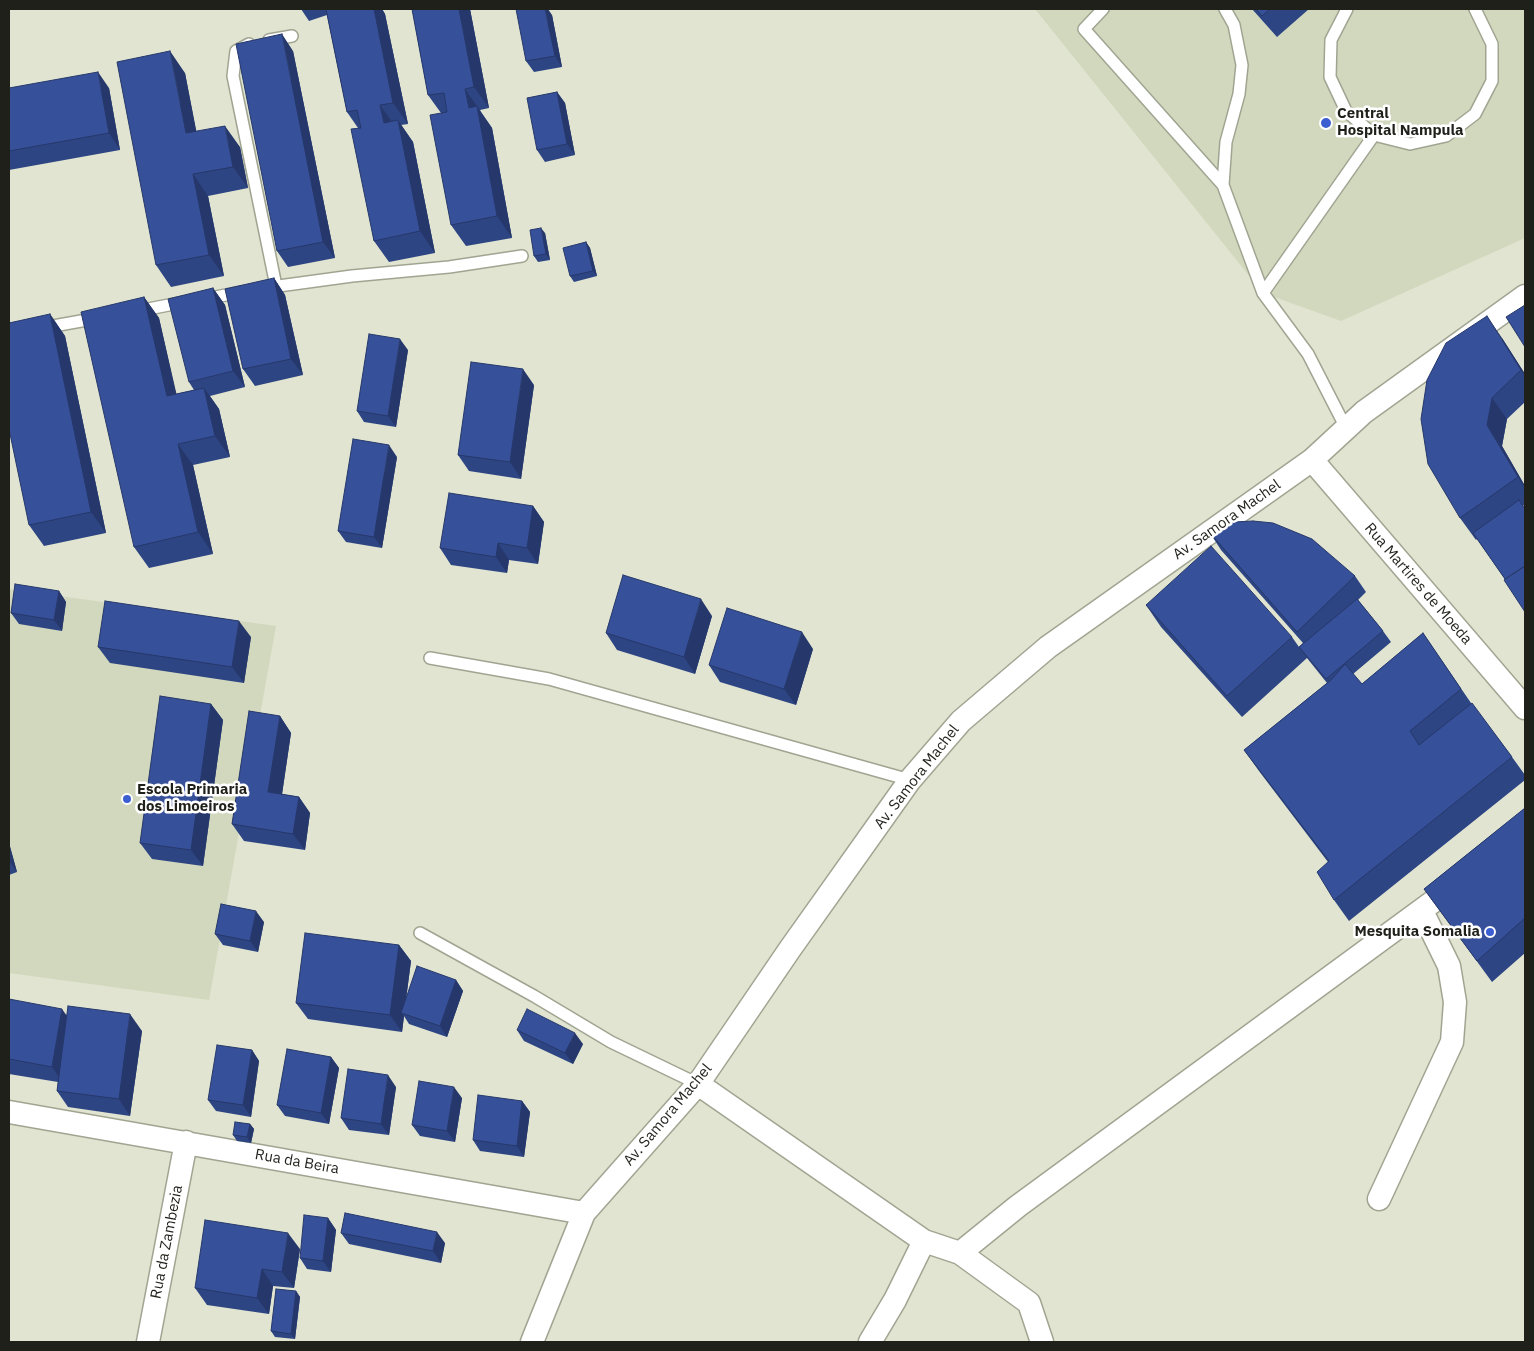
<!DOCTYPE html>
<style>
body{margin:0}
#map{position:relative;width:1534px;height:1351px;overflow:hidden;background:#e0e4d0;font-family:"IBM Plex Sans",sans-serif}
canvas{display:block}
.frame{position:absolute;inset:0;border:10px solid #1e2019;pointer-events:none}
</style>
<div id="map">
<canvas width="1534" height="1351"></canvas>
<div class="frame"></div>
</div>
<script>
const ctx = document.querySelector('canvas').getContext('2d');
ctx.lineJoin = 'round';
function fillPath(path, color) { ctx.fillStyle = color; ctx.fill(path, 'evenodd'); }
const poly = rows => new Path2D(rows.map(r => 'M' + r).join(''));
function trace(path, color, width, dash) { ctx.strokeStyle = color; ctx.lineWidth = width; ctx.lineCap = dash ? 'butt' : 'round'; ctx.setLineDash(dash || []); ctx.stroke(path); }
function drawText(font, color, halo, rows, align = 'center') {
  ctx.font = font + ' "IBM Plex Sans",sans-serif'; ctx.lineWidth = 5; ctx.setLineDash([]); ctx.textBaseline = 'middle'; ctx.strokeStyle = halo; ctx.fillStyle = color; for (const [text, x, y, turn = 0] of rows) {
    ctx.save(); ctx.translate(x, y); ctx.rotate((+turn || 0) * Math.PI / 180); ctx.textAlign = isNaN(turn) ? turn : align; if (halo) ctx.strokeText(text, 0, 0); ctx.fillText(text, 0, 0); ctx.restore();
  }
}
const built = poly([
 [1035,9,1525,9,1525,238,1341,321,1263,293],
 [9,589,276,626,209,1000,9,973]
]);
const service = poly([
 [1103,9,1084,29,1223,185,1263,293,1308,354,1346,428],
 [1347,9,1331,40,1330,77,1346,111,1374,135,1410,144,1446,136,1475,114,1492,81,1492,44,1475,9],
 [269,40,292,36],
 [249,44,236,51,233,76,276,286],
 [1223,185,1226,142,1239,94,1242,65,1234,25,1225,9],
 [264,288,352,276,449,267,522,256],
 [1263,293,1374,135],
 [205,299,241,292],
 [138,311,184,302],
 [42,328,98,318],
 [430,658,549,679,910,780],
 [420,933,534,996,611,1042,698,1084]
]);
const minor = poly([
 [1312,460,1525,708],
 [698,1084,924,1241,960,1253,1018,1206,1457,884],
 [9,1112,584,1213],
 [1379,1199,1452,1042,1455,1002,1449,966,1422,911],
 [960,1253,1029,1303,1042,1342],
 [148,1342,186,1142],
 [532,1342,584,1213,698,1084,790,949,910,780,961,721,1048,647,1312,460,1364,412,1525,296],
 [870,1342,895,1300,924,1241]
]);
const wall = poly([
 [301,9,382,9,385,14,408,124,401,125,413,142,435,253,389,262,374,241,358,128,347,112,327,15,309,21],
 [412,9,470,9,489,108,480,110,481,112,492,128,512,238,466,246,451,225,441,113,428,95],
 [1252,9,1309,9,1277,37],
 [552,15,562,67,534,72,526,61],
 [293,51,335,258,288,267,277,251],
 [185,73,196,131,240,147,248,188,208,196,224,276,171,287,156,265],
 [9,88,109,88,120,150,9,170],
 [557,92,565,103,575,155,545,162,537,150],
 [545,233,550,260,538,262,534,256],
 [586,242,590,248,597,276,574,282,570,276],
 [274,278,285,295,303,375,255,386,243,369],
 [213,288,225,305,245,387,210,396,219,409,230,457,193,465,213,554,149,568,134,547,144,297,159,318,176,394,194,390,189,382],
 [50,314,65,336,106,533,44,546,29,525],
 [1502,338,1525,374,1525,402,1507,419,1502,446,1525,486,1525,504,1523,506,1505,579,1477,539,1476,540,1460,518],
 [408,350,396,427,364,422,357,411],
 [534,385,521,479,469,471,458,455],
 [397,457,382,548,346,542,338,531],
 [533,506,544,522,538,564,509,560,507,573,451,565,440,548],
 [1210,533,1355,576,1366,592,1358,600,1383,631,1391,642,1353,674,1362,684,1423,633,1471,703,1512,757,1525,775,1525,780,1349,921,1334,900,1328,862,1259,771,1244,750,1327,683,1307,658,1242,717,1161,627,1146,605,1292,637,1299,647,1303,643,1221,550],
 [59,591,66,602,62,631,19,624,11,613],
 [712,616,695,674,617,650,606,633],
 [251,637,244,683,110,663,98,647],
 [813,649,796,705,720,682,709,665],
 [211,704,223,720,203,866,152,859,140,843],
 [280,716,291,733,282,794,299,797,310,813,305,850,244,841,232,824],
 [1525,808,1525,953,1492,982,1424,889],
 [9,843,17,872,9,875],
 [264,922,258,952,223,945,215,934],
 [399,945,411,961,406,1000,456,980,463,991,447,1037,409,1024,404,1016,402,1032,308,1019,296,1003],
 [9,999,67,1015,142,1031,130,1116,68,1107,57,1091,58,1082,9,1074],
 [517,1030,583,1044,573,1064,524,1041],
 [252,1050,259,1061,251,1117,216,1111,208,1100],
 [331,1057,339,1068,329,1124,285,1116,277,1105],
 [396,1087,389,1135,349,1130,341,1118],
 [462,1098,455,1142,420,1136,412,1125],
 [522,1101,530,1112,524,1157,480,1151,473,1140],
 [250,1124,254,1129,251,1143,237,1141,233,1135],
 [328,1218,336,1230,331,1272,307,1269,300,1258],
 [341,1233,445,1243,441,1263,349,1244],
 [300,1249,294,1288,273,1286,269,1314,207,1305,195,1288],
 [296,1291,300,1297,295,1339,275,1337,271,1331]
]);
const shadedWall = poly([
 [374,9,382,9,385,14,408,124,393,103],
 [459,9,470,9,489,108,474,87],
 [545,9,548,9,552,15,562,67,555,56],
 [282,34,293,51,335,258,323,242],
 [170,51,185,73,201,155,186,133],
 [98,72,109,88,120,150,109,133],
 [465,89,492,128,512,238,497,216,469,108],
 [557,92,565,103,575,155,567,144],
 [380,105,395,126,384,123],
 [398,120,413,142,435,253,420,231],
 [225,126,240,147,248,188,233,167],
 [193,174,208,196,224,276,209,255],
 [541,228,545,233,550,260,546,254],
 [586,242,590,248,597,276,593,271],
 [274,278,285,295,303,375,291,359],
 [213,288,225,305,245,387,233,371],
 [144,297,159,318,182,418,167,396],
 [50,314,65,336,106,533,91,512],
 [1487,316,1502,338,1525,374,1525,376],
 [400,339,408,350,396,427,388,416],
 [523,369,534,385,521,479,510,462],
 [204,388,219,409,230,457,215,436],
 [1492,398,1507,419,1502,446,1525,486,1525,488,1518,477,1487,425],
 [178,444,193,465,213,554,198,532],
 [389,445,397,457,382,548,374,537],
 [533,506,544,522,538,564,527,548],
 [498,543,509,560,507,573,496,557],
 [59,591,66,602,62,631,54,620],
 [701,599,712,616,695,674,684,657],
 [239,621,251,637,244,683,232,667],
 [802,632,813,649,796,705,784,689],
 [211,704,223,720,203,866,191,850],
 [280,716,291,733,280,808,268,792],
 [299,797,310,813,305,850,293,834],
 [9,843,17,872,9,861],
 [256,911,264,922,258,952,250,941],
 [399,945,411,961,404,1014,401,1013,404,1016,402,1032,390,1015],
 [456,980,463,991,447,1037,440,1026],
 [62,1009,74,1026,64,1084,52,1067],
 [130,1014,142,1031,130,1116,119,1099],
 [575,1033,583,1044,573,1064,565,1053],
 [252,1050,259,1061,251,1117,243,1105],
 [331,1057,339,1068,329,1124,321,1113],
 [388,1075,396,1087,389,1135,381,1124],
 [454,1087,462,1098,455,1142,447,1131],
 [522,1101,530,1112,524,1157,517,1146],
 [250,1124,254,1129,251,1143,247,1137],
 [328,1218,336,1230,331,1272,323,1261],
 [437,1232,445,1243,441,1263,433,1251],
 [288,1233,300,1249,294,1288,282,1272],
 [262,1269,273,1286,269,1314,257,1298],
 [296,1291,300,1297,295,1339,291,1334]
]);
const building = poly([
 [326,9,374,9,393,103,380,105,384,123,398,120,420,231,374,241,351,129,361,128,357,110,347,112,326,9],
 [412,9,459,9,474,87,465,89,469,108,477,106,497,216,451,225,430,115,447,112,444,93,428,95,412,9],
 [516,9,545,9,555,56,526,61,516,9],
 [1256,9,1270,9,1262,16,1256,9],
 [282,34,323,242,277,251,236,44,282,34],
 [170,51,186,133,225,126,233,167,193,174,209,255,156,265,117,62,170,51],
 [98,72,109,133,9,151,9,88,98,72],
 [557,92,567,144,537,150,527,98,557,92],
 [541,228,546,254,534,256,530,230,541,228],
 [586,242,593,271,570,276,563,248,586,242],
 [274,278,291,359,243,369,225,289,274,278],
 [213,288,233,371,189,382,168,299,213,288],
 [144,297,167,396,204,388,215,436,178,444,198,532,134,547,81,312,144,297],
 [1525,305,1525,347,1506,317,1525,305],
 [50,314,91,512,29,525,9,429,9,323,50,314],
 [1487,316,1521,370,1492,398,1487,425,1518,477,1460,518,1428,464,1421,419,1427,380,1446,343,1487,316],
 [369,334,400,339,388,416,357,411,369,334],
 [471,362,523,369,510,462,458,455,471,362],
 [353,439,389,445,374,537,338,531,353,439],
 [449,493,533,506,527,548,498,543,496,557,440,548,449,493],
 [1519,500,1525,509,1525,566,1505,579,1473,533,1519,500],
 [1253,521,1273,523,1312,539,1355,576,1297,632,1210,533,1215,528,1234,522,1253,521],
 [1211,546,1292,637,1227,696,1146,605,1211,546],
 [1525,566,1525,612,1504,580,1525,566],
 [623,575,701,599,684,657,606,633,623,575],
 [15,584,59,591,54,620,11,613,15,584],
 [1357,599,1383,631,1326,679,1299,647,1357,599],
 [105,601,239,621,232,667,98,647,105,601],
 [727,608,802,632,784,689,709,665,727,608],
 [1423,633,1461,689,1410,731,1419,745,1472,703,1512,757,1334,900,1317,872,1329,861,1244,750,1331,680,1345,664,1362,684,1423,633],
 [160,696,211,704,191,850,140,843,160,696],
 [249,711,280,716,268,792,299,797,293,834,232,824,249,711],
 [1525,808,1525,918,1477,961,1424,889,1525,808],
 [221,904,256,911,250,941,215,934,221,904],
 [305,933,399,945,390,1015,296,1003,305,933],
 [417,966,456,980,440,1026,401,1013,417,966],
 [9,999,62,1009,52,1067,9,1059,9,999],
 [68,1006,130,1014,119,1099,57,1091,68,1006],
 [527,1009,575,1033,565,1053,517,1030,527,1009],
 [217,1045,252,1050,243,1105,208,1100,217,1045],
 [287,1049,331,1057,321,1113,277,1105,287,1049],
 [348,1069,388,1075,381,1124,341,1118,348,1069],
 [419,1081,454,1087,447,1131,412,1125,419,1081],
 [478,1095,522,1101,517,1146,473,1140,478,1095],
 [235,1122,250,1124,247,1137,233,1135,235,1122],
 [345,1213,437,1232,433,1251,341,1233,345,1213],
 [304,1215,328,1218,323,1261,300,1258,304,1215],
 [205,1220,288,1233,282,1272,262,1269,257,1298,195,1288,205,1220],
 [276,1289,296,1291,291,1334,271,1331,276,1289]
]);
const markers = [
 [1326,123,6,"#3b5fd0"],
 [127,799,5,"#3b5fd0"],
 [1490,932,5,"#3b5fd0"]
];
const poiNames = [
 ["Central",1337,114],
 ["Hospital Nampula",1337,131],
 ["Escola Primaria",137,790],
 ["dos Limoeiros",137,807],
 ["Mesquita Somalia",1480,932,"right"]
];
const streetNames = [
 ["Av. Samora Machel",1227,520,-35],
 ["Rua Martires de Moeda",1418,584,49],
 ["Av. Samora Machel",917,777,-52],
 ["Av. Samora Machel",668,1115,-50],
 ["Rua da Beira",297,1162,10],
 ["Rua da Zambezia",167,1242,-79]
];
fillPath(built, '#d2d8bd');
trace(service, '#a0a592', 14);
trace(minor, '#a0a592', 25);
trace(service, '#fff', 11);
trace(minor, '#fff', 22);
fillPath(wall, '#2e4584');
fillPath(shadedWall, '#26386b');
fillPath(building, '#365099');
trace(building, '#26386b', 1);
for (const [x, y, r, color] of markers) { const dot = new Path2D(); dot.arc(x, y, r, 0, 2 * Math.PI); ctx.fillStyle = color; ctx.fill(dot); trace(dot, '#fff', 2); }
drawText('bold 15px', '#1e2019', '#fff', poiNames, 'left');
drawText('15px', '#1e2019', '#fff', streetNames);
</script>
